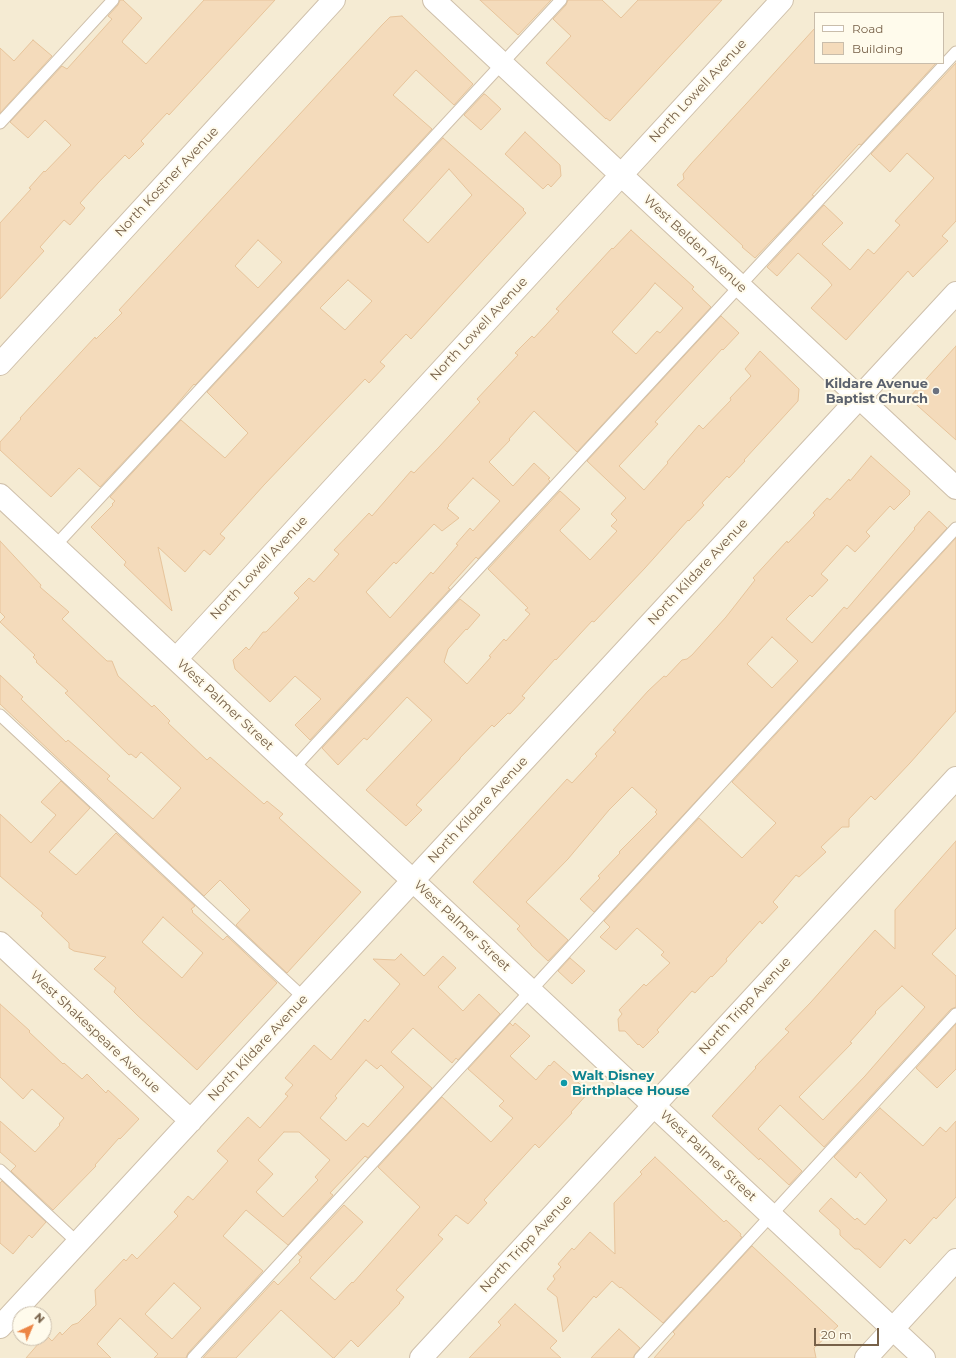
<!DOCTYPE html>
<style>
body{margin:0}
#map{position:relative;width:956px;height:1358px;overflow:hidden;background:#fdf8e5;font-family:Montserrat,sans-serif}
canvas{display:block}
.legend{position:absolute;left:814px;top:12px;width:130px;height:52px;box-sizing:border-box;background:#fffbec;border:1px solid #c9bdab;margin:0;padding:5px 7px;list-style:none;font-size:12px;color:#776149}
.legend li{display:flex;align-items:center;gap:8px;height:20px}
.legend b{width:20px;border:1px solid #c9bdab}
.north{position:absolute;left:12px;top:1306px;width:40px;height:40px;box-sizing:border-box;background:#fffbec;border:1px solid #c9bdab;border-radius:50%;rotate:44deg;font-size:11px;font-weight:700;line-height:16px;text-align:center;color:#776149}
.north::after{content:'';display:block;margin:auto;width:14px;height:18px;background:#ec8545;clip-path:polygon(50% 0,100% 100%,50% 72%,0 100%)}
.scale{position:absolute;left:814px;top:1328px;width:65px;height:18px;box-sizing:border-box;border:2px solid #776149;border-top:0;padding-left:5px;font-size:12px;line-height:14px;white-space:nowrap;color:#776149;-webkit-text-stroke:3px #fffbec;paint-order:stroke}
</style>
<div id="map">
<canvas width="956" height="1358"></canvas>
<ul class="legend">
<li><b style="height:5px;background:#fff"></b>Road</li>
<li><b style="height:11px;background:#f4dbbb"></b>Building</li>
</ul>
<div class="north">N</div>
<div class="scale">20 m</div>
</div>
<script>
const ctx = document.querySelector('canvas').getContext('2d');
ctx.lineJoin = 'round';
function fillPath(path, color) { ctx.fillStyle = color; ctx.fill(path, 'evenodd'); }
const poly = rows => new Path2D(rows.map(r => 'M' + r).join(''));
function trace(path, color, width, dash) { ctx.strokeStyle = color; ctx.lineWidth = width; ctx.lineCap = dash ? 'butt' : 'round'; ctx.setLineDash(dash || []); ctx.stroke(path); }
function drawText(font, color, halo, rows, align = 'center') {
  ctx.font = font + ' Montserrat,sans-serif'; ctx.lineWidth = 4; ctx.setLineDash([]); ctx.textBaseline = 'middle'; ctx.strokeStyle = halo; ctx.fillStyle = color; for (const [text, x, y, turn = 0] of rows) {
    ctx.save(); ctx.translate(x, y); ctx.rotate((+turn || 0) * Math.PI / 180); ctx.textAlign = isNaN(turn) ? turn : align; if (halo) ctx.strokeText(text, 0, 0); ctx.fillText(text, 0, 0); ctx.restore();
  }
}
const residential = poly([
 [0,0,956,0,956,1358,0,1358],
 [815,13,943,13,943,63,815,63],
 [20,1314,44,1314,44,1338,20,1338]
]);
const building = poly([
 [120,0,123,0,142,18,123,40,122,42,146,64,204,0,275,0,169,115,167,113,141,141,144,144,129,159,125,155,98,183,80,203,85,208,70,225,64,220,40,247,44,251,0,299,0,223,31,189,29,188,44,171,45,172,71,145,45,120,28,138,10,122,62,66,67,69,112,19,108,16,118,5,120,0],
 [480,0,551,0,518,35,480,0],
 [568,0,602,0,621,18,638,0,722,0,610,121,606,118,606,119,546,63,571,36,553,19,566,5,568,0],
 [402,16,473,84,454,105,416,70,393,95,432,129,198,382,195,385,194,384,172,410,100,487,79,468,51,497,0,450,0,442,21,419,20,418,95,337,96,339,122,313,119,310,382,25,390,17,402,16],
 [258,240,282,262,258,288,235,266,258,240],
 [815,28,815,63,936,63,861,145,859,144,812,195,814,196,755,258,742,247,743,246,677,185,684,179,683,174,691,164,757,92,815,28],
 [33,40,52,56,0,113,0,48,14,61,33,40],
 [956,63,956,221,942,236,948,241,913,277,908,271,846,340,811,308,832,285,828,280,798,253,777,276,767,267,824,205,843,223,822,244,850,270,868,249,874,254,900,225,895,221,934,178,907,153,890,172,871,154,956,63],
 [484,94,486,95,501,109,481,130,464,115,484,94],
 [525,132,560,165,561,176,551,187,548,184,543,189,505,154,525,132],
 [443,138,524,209,523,210,526,213,411,339,406,334,380,362,385,366,369,383,365,379,264,485,220,534,225,538,210,555,204,550,185,572,158,547,172,611,124,565,126,562,91,527,113,505,112,504,115,501,110,497,181,420,225,458,248,433,207,392,443,138],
 [449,169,472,195,428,243,403,220,449,169],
 [348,280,372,301,345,330,320,308,348,280],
 [631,230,694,287,692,289,711,307,577,452,534,411,509,439,510,440,489,462,513,486,534,463,550,478,548,479,550,481,478,559,476,557,448,588,450,589,310,740,295,725,321,699,295,676,270,702,235,669,233,660,246,647,249,650,263,632,266,632,299,598,294,593,309,578,314,582,339,554,334,550,369,513,372,516,411,471,414,473,439,447,480,402,477,399,518,355,515,353,532,336,534,338,559,311,556,309,612,248,613,249,631,230],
 [655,283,683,308,660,333,657,331,636,354,612,332,647,293,655,283],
 [473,478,500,501,473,531,470,528,456,544,458,545,433,574,431,572,390,618,366,592,394,562,396,564,434,524,442,531,459,518,447,508,449,506,448,505,473,478],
 [721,316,739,333,723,350,722,349,655,422,658,424,619,466,644,490,668,463,667,462,699,425,703,429,731,400,730,398,751,376,745,369,760,351,799,389,798,401,744,460,745,461,729,478,727,476,702,503,704,505,689,521,688,520,645,568,594,622,592,621,556,660,555,659,522,696,525,698,510,714,508,713,494,727,492,725,460,758,460,759,416,805,422,810,406,826,366,790,432,720,407,697,367,740,364,738,338,765,322,748,460,599,480,615,467,630,466,629,448,649,444,662,467,684,491,657,489,656,504,639,506,641,530,614,525,610,528,608,488,569,560,491,580,509,560,530,560,531,590,560,617,531,611,526,617,520,611,514,626,498,587,461,721,316],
 [956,346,956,440,909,398,956,346],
 [871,456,910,491,909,493,910,494,894,510,890,506,866,532,870,536,855,552,847,545,821,574,828,580,812,597,810,595,786,619,812,643,844,607,847,609,915,529,914,528,929,511,947,528,594,912,580,899,600,878,598,876,620,853,619,852,657,814,655,812,657,810,632,787,609,810,568,859,526,902,568,940,548,961,531,945,531,944,517,929,520,926,473,882,567,779,572,783,597,756,595,754,616,732,613,730,648,691,664,676,666,677,682,660,687,659,692,655,726,617,755,580,753,578,787,541,788,543,815,515,813,513,827,498,830,500,849,479,850,481,871,456],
 [772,637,798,661,772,688,747,664,772,637],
 [956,538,956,711,910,763,875,800,871,796,849,819,849,827,842,827,821,847,826,852,799,877,796,875,773,902,778,907,762,924,760,921,726,959,727,961,712,977,711,976,695,993,692,991,657,1030,659,1032,643,1048,639,1044,638,1045,625,1031,619,1031,618,1019,622,1014,619,1010,644,984,646,986,670,963,661,955,664,952,637,928,616,950,600,937,610,927,604,921,699,818,742,858,776,823,732,782,956,538],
 [0,541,41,585,40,587,69,612,62,619,107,661,112,661,118,676,152,707,154,705,170,721,168,723,207,760,210,757,264,804,267,801,283,814,279,818,361,892,287,973,236,925,250,910,220,880,204,896,0,704,0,675,23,697,21,699,66,742,68,740,110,776,107,779,153,819,181,788,141,752,136,758,131,754,129,755,65,693,68,691,36,662,37,661,33,657,35,655,0,622,5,617,0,612,0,541],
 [61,781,90,808,49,852,76,875,116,833,195,906,191,909,193,911,192,912,223,940,227,936,277,983,197,1070,137,1015,114,992,116,988,94,969,106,957,74,951,69,948,69,943,41,916,43,913,0,876,0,814,31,843,56,815,41,802,61,781],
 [163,917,203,953,182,978,142,942,163,917],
 [956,841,956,928,932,954,956,976,956,1007,951,1009,824,1147,780,1105,758,1129,802,1171,789,1185,760,1158,759,1160,712,1116,756,1068,755,1067,789,1032,785,1029,811,1002,875,930,895,949,895,910,956,841],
 [902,986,925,1007,865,1076,823,1120,799,1097,852,1043,850,1042,876,1013,875,1012,902,986],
 [401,954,424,976,443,956,456,968,438,987,463,1011,479,994,500,1014,458,1060,456,1058,452,1063,413,1028,391,1052,432,1088,368,1158,365,1156,330,1193,333,1195,288,1245,246,1210,223,1236,263,1271,188,1353,186,1358,154,1358,158,1354,120,1318,97,1344,111,1358,26,1358,46,1335,52,1341,60,1332,62,1335,72,1325,78,1323,96,1305,95,1290,124,1259,126,1261,132,1254,137,1259,178,1216,174,1212,188,1196,193,1200,228,1161,217,1151,248,1117,260,1128,288,1096,285,1094,293,1085,285,1078,314,1045,331,1060,365,1019,368,1022,400,984,373,959,395,960,401,954],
 [366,1060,377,1069,381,1065,404,1087,368,1127,363,1123,346,1141,320,1118,337,1098,335,1096,366,1060],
 [284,1132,299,1132,330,1160,315,1177,318,1180,283,1217,256,1192,273,1174,258,1160,284,1132],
 [174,1283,201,1308,172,1339,145,1314,174,1283],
 [570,958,585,971,572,984,558,971,570,958],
 [0,1004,30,1031,29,1032,63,1064,64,1063,82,1079,87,1074,106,1093,108,1090,139,1119,120,1139,119,1138,95,1165,96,1166,53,1210,11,1171,16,1166,0,1152,0,1121,35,1152,60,1125,59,1124,64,1118,32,1089,23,1099,0,1077,0,1004],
 [510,1023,513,1026,515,1023,530,1036,510,1056,536,1080,549,1065,550,1066,554,1061,589,1092,571,1112,572,1113,539,1148,535,1144,484,1200,487,1203,468,1224,456,1215,438,1235,443,1239,396,1290,404,1297,399,1303,400,1303,358,1347,351,1340,334,1358,333,1358,281,1310,236,1358,203,1358,274,1281,278,1285,300,1262,299,1260,302,1257,298,1254,344,1205,363,1222,310,1278,335,1300,352,1282,353,1283,420,1207,378,1167,442,1097,491,1142,513,1118,499,1106,504,1101,468,1069,510,1023],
 [956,1024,956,1069,937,1088,916,1068,956,1024],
 [880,1108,923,1146,940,1127,946,1132,956,1121,956,1197,936,1219,934,1217,910,1244,905,1239,880,1268,859,1249,855,1249,840,1235,840,1230,819,1211,831,1198,855,1220,857,1218,865,1225,887,1200,860,1172,856,1178,834,1157,880,1108],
 [655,1157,724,1222,726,1220,741,1234,740,1236,742,1237,663,1323,621,1287,620,1288,612,1281,596,1298,594,1296,563,1332,557,1297,547,1289,555,1279,553,1276,561,1267,558,1264,572,1248,574,1250,590,1232,615,1254,614,1203,642,1174,640,1172,655,1157],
 [2,1181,46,1222,32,1238,29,1235,13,1254,0,1243,0,1183,2,1181],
 [752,1246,838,1326,814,1348,816,1358,654,1358,675,1334,673,1332,752,1246],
 [515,1304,557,1341,550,1348,561,1358,469,1358,501,1325,498,1322,515,1304],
 [619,1329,640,1348,635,1354,633,1358,591,1358,619,1329]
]);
const service = poly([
 [0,123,113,0],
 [55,546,561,0],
 [0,715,304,998],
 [293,769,956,52],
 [0,1170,78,1243],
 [193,1358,956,528],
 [640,1358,956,1014]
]);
const minor = poly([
 [434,0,956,488],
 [0,495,924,1358],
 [176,659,782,0],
 [0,943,191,1121],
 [0,1327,956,293],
 [421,1358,956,778],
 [866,1358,956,1260]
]);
const tertiary = poly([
 [0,364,334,0]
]);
const markers = [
 [936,391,4,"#6b7280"],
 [564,1083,4,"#0f9aa8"]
];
const streetNames = [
 ["North Lowell Avenue",698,91,-47],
 ["North Kostner Avenue",167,182,-47],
 ["West Belden Avenue",695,244,43],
 ["North Lowell Avenue",479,329,-47],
 ["North Lowell Avenue",259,568,-47],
 ["North Kildare Avenue",698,572,-47],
 ["West Palmer Street",225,705,43],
 ["North Kildare Avenue",478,810,-47],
 ["West Palmer Street",462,926,43],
 ["North Tripp Avenue",745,1006,-47],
 ["West Shakespeare Avenue",95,1032,43],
 ["North Kildare Avenue",258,1048,-47],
 ["West Palmer Street",708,1156,43],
 ["North Tripp Avenue",526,1244,-47]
];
const worshipNames = [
 ["Kildare Avenue",928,384],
 ["Baptist Church",928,399]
];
const cultureNames = [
 ["Walt Disney",572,1076],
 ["Birthplace House",572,1091]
];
fillPath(residential, '#f5ebd3');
fillPath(building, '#f4dbbb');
trace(building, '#e7c49b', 1);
trace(service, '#cfc0ab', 13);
trace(minor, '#cfc0ab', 24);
trace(tertiary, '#cfc0ab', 24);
trace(service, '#fff', 11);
trace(minor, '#fff', 22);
trace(tertiary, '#fff', 22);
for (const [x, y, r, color] of markers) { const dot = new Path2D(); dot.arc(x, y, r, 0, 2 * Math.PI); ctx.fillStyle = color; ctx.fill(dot); trace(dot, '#fffbec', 1.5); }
drawText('13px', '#776149', '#fffbec', streetNames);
drawText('bold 13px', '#5b616d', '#fffbec', worshipNames, 'right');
drawText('bold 13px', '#0d838f', '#fffbec', cultureNames, 'left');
</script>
